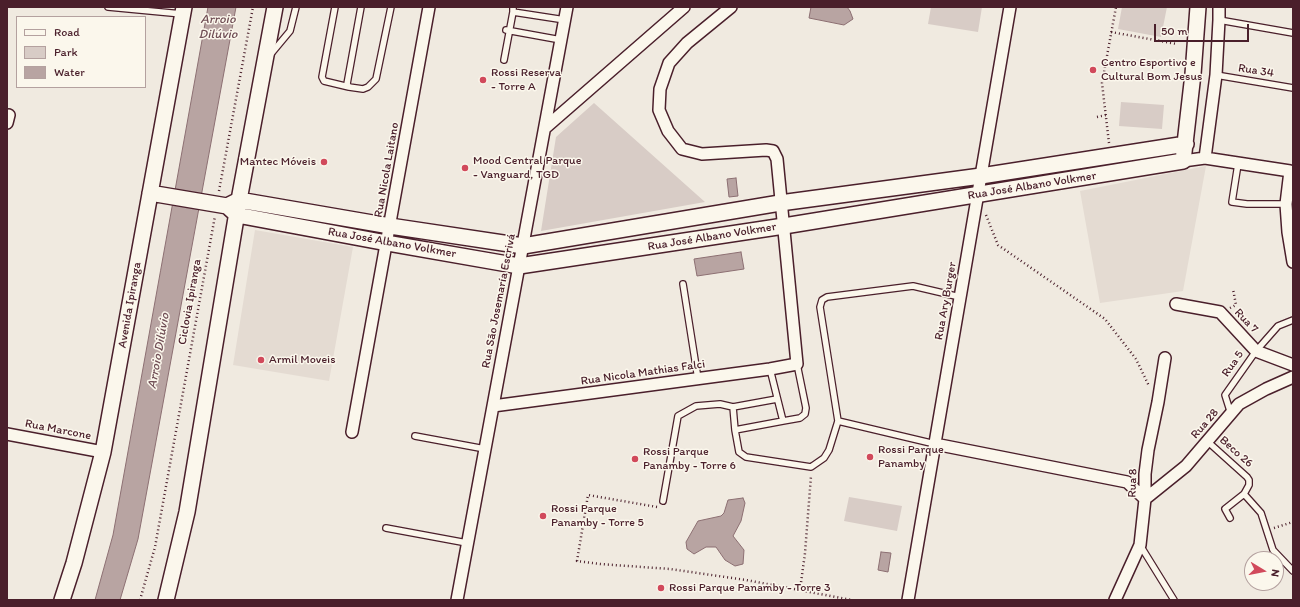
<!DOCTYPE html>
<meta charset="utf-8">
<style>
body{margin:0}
#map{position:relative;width:1300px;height:607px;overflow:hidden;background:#f0eae0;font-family:Itim,sans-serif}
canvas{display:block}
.frame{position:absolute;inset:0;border:8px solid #4a1f2b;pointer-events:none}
.legend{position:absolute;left:16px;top:16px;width:130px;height:72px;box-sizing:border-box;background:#fbf7ec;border:1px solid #b4a19f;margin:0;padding:5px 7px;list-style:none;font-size:12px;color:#4a1f2b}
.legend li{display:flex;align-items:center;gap:8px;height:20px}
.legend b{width:20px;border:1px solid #b4a19f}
.north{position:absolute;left:1244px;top:551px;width:40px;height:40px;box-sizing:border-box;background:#fbf7ec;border:1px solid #b4a19f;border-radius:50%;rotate:100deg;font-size:11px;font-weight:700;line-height:16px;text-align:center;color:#4a1f2b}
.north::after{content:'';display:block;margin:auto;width:14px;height:18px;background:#d1495b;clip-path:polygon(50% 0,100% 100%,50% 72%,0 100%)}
.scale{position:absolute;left:1154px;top:24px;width:95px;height:18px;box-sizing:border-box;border:2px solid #4a1f2b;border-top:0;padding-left:5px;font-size:12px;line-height:14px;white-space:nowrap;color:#4a1f2b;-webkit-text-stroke:3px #fbf7ec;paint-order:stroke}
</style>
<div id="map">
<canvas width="1300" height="607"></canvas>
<div class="frame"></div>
<ul class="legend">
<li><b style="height:5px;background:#fbf7ec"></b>Road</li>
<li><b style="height:11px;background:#d8ccc6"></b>Park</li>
<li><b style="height:11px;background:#b8a4a2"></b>Water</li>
</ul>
<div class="north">N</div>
<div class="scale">50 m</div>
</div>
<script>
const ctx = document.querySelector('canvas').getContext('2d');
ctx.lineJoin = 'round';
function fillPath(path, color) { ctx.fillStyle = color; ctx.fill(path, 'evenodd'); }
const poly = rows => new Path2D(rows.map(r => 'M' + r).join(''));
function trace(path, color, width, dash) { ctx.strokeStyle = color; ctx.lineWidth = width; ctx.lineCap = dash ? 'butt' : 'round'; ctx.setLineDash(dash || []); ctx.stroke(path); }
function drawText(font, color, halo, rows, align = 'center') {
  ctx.font = font + ' Itim,sans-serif'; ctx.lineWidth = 3; ctx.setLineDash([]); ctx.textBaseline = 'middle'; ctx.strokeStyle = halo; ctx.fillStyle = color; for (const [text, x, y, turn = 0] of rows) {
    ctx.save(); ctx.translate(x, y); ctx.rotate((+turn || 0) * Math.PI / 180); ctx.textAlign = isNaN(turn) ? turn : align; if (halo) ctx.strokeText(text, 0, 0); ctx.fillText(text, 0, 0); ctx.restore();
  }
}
const built = poly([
 [1206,166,1183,291,1100,303,1080,191],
 [255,230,353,247,329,381,233,365]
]);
const green = poly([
 [931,7,982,7,978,32,928,24],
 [1122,7,1167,7,1161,37,1118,29],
 [1121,102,1164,105,1162,129,1119,126],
 [594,103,705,202,541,231,556,137],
 [849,497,902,506,897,531,844,521]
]);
const water = poly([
 [208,7,236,7,138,539,120,600,95,600,113,535,208,7],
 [811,7,847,7,850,11,853,19,844,25,809,18,811,7],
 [736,178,738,196,729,197,727,179,736,178],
 [741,252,744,269,697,276,694,259,741,252],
 [743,498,745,503,741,521,733,536,744,550,743,564,735,566,725,560,716,547,706,547,694,554,687,549,686,542,698,521,721,516,724,513,728,500,743,498],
 [881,552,891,553,888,572,878,570,881,552]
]);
const path = poly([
 [1111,32,1177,44],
 [1097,117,1106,115],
 [1109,143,1102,83,1116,7],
 [219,191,253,7],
 [986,215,998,245,1105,319,1136,359,1149,386],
 [1230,308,1236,305,1233,289],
 [657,507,588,495,577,561,600,564,670,569,746,580,852,600],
 [1274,528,1293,522],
 [800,590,805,553,811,476],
 [140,600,155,547,215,216]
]);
const lane = poly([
 [108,7,182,14],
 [335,7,322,77,324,81,349,87],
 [361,7,347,84,349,87,363,89,368,87,376,79,391,7],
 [513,7,513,12,565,20],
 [1219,20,1293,33],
 [506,30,561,40],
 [270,55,290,31,296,7],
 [504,60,513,12],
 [1216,75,1293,88],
 [1238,164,1232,202,1247,204,1286,204],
 [683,284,698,379],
 [770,369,783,421,800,418,805,414,806,408,797,364],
 [1231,414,1225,395,1256,351,1278,326,1293,320],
 [783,421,735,430,739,452,746,457,811,467,824,458,829,450,838,421,820,307,822,300,827,297,913,286,960,297],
 [838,421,935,444],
 [735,430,733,407,777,399],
 [415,436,485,449],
 [1207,441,1247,477,1249,480,1249,485,1244,494,1261,513,1273,550,1293,571],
 [663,501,678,416,696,406,720,404,733,407],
 [1230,518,1225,509,1244,494],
 [386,528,467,543],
 [1140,545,1174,600]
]);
const street = poly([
 [7,123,9,115],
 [545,128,684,7],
 [1205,158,1290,171,1286,204,1288,232,1293,262],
 [1183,161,1205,158,1216,75,1219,20,1219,7],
 [1176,304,1220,312,1256,351,1293,365],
 [493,406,770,369,797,364,777,159,773,151,766,150,702,154,682,149,668,131,659,110,660,89,669,63,687,43,731,7],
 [352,432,429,7],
 [7,434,103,452],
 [935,444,1127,482,1145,499,1186,466,1239,404,1266,389,1293,377],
 [457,600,567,7],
 [908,600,1010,7],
 [1115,600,1140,545,1145,499,1145,474,1148,450,1158,402,1165,358]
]);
const secondary = poly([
 [150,193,227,206,239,200,390,226,523,246,780,203,981,176,1186,144],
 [227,206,237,215,387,243,519,266,784,226,1183,161,1193,74,1198,7],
 [62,600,74,563,103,452,184,7],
 [166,600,187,512,239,200,275,7]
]);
const markers = [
 [1093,70,4,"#d1495b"],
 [483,80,4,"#d1495b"],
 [324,162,4,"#d1495b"],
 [465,168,4,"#d1495b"],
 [261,360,4,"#d1495b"],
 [870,457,4,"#d1495b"],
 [635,459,4,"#d1495b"],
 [543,516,4,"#d1495b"],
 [661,588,4,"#d1495b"]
];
const poiNames = [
 ["Centro Esportivo e",1101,63],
 ["Cultural Bom Jesus",1101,77],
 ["Rossi Reserva",491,73],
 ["- Torre A",491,87],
 ["Mood Central Parque",473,161],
 ["- Vanguard, TGD",473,175],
 ["Mantec Móveis",316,162,"right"],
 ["Armil Moveis",269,360],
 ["Rossi Parque",878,450],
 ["Panamby",878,464],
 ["Rossi Parque",643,452],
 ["Panamby - Torre 6",643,466],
 ["Rossi Parque",551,509],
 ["Panamby - Torre 5",551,523],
 ["Rossi Parque Panamby - Torre 3",669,588]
];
const streetNames = [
 ["Rua 34",1256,71,9],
 ["Rua Nicola Laitano",387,170,-80],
 ["Rua José Albano Volkmer",1032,186,-9],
 ["Rua José Albano Volkmer",712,237,-9],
 ["Rua José Albano Volkmer",392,243,10],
 ["Rua São Josemaría Escrivá",499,301,-79],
 ["Rua Ary Burger",946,301,-80],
 ["Ciclovia Ipiranga",190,302,-80],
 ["Avenida Ipiranga",130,305,-80],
 ["Rua 7",1246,321,47],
 ["Rua 5",1233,364,-55],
 ["Rua Nicola Mathias Falci",643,373,-8],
 ["Rua 28",1205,424,-49],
 ["Rua Marcone",58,430,11],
 ["Beco 26",1236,452,42],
 ["Rua 8",1133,483,-88]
];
const waterNames = [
 ["Arroio",218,20],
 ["Dilúvio",218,35],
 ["Arroio Dilúvio",159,351,-80]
];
fillPath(built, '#e4dbd2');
fillPath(green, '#d8ccc6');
fillPath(water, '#b8a4a2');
trace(water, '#8c6f72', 1);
trace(lane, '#4a1f2b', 8);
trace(street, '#4a1f2b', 14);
trace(secondary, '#4a1f2b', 18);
trace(path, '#4a1f2b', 2.5, [1, 3]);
trace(lane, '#fbf7ec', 5.5);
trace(street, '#fbf7ec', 11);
trace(secondary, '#fbf7ec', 15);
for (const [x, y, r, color] of markers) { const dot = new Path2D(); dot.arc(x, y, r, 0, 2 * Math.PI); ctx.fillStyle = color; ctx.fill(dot); trace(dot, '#fbf7ec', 1.5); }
drawText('12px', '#4a1f2b', '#fbf7ec', poiNames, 'left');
drawText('12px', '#4a1f2b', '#fbf7ec', streetNames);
drawText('italic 13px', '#704e55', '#fbf7ec', waterNames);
</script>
